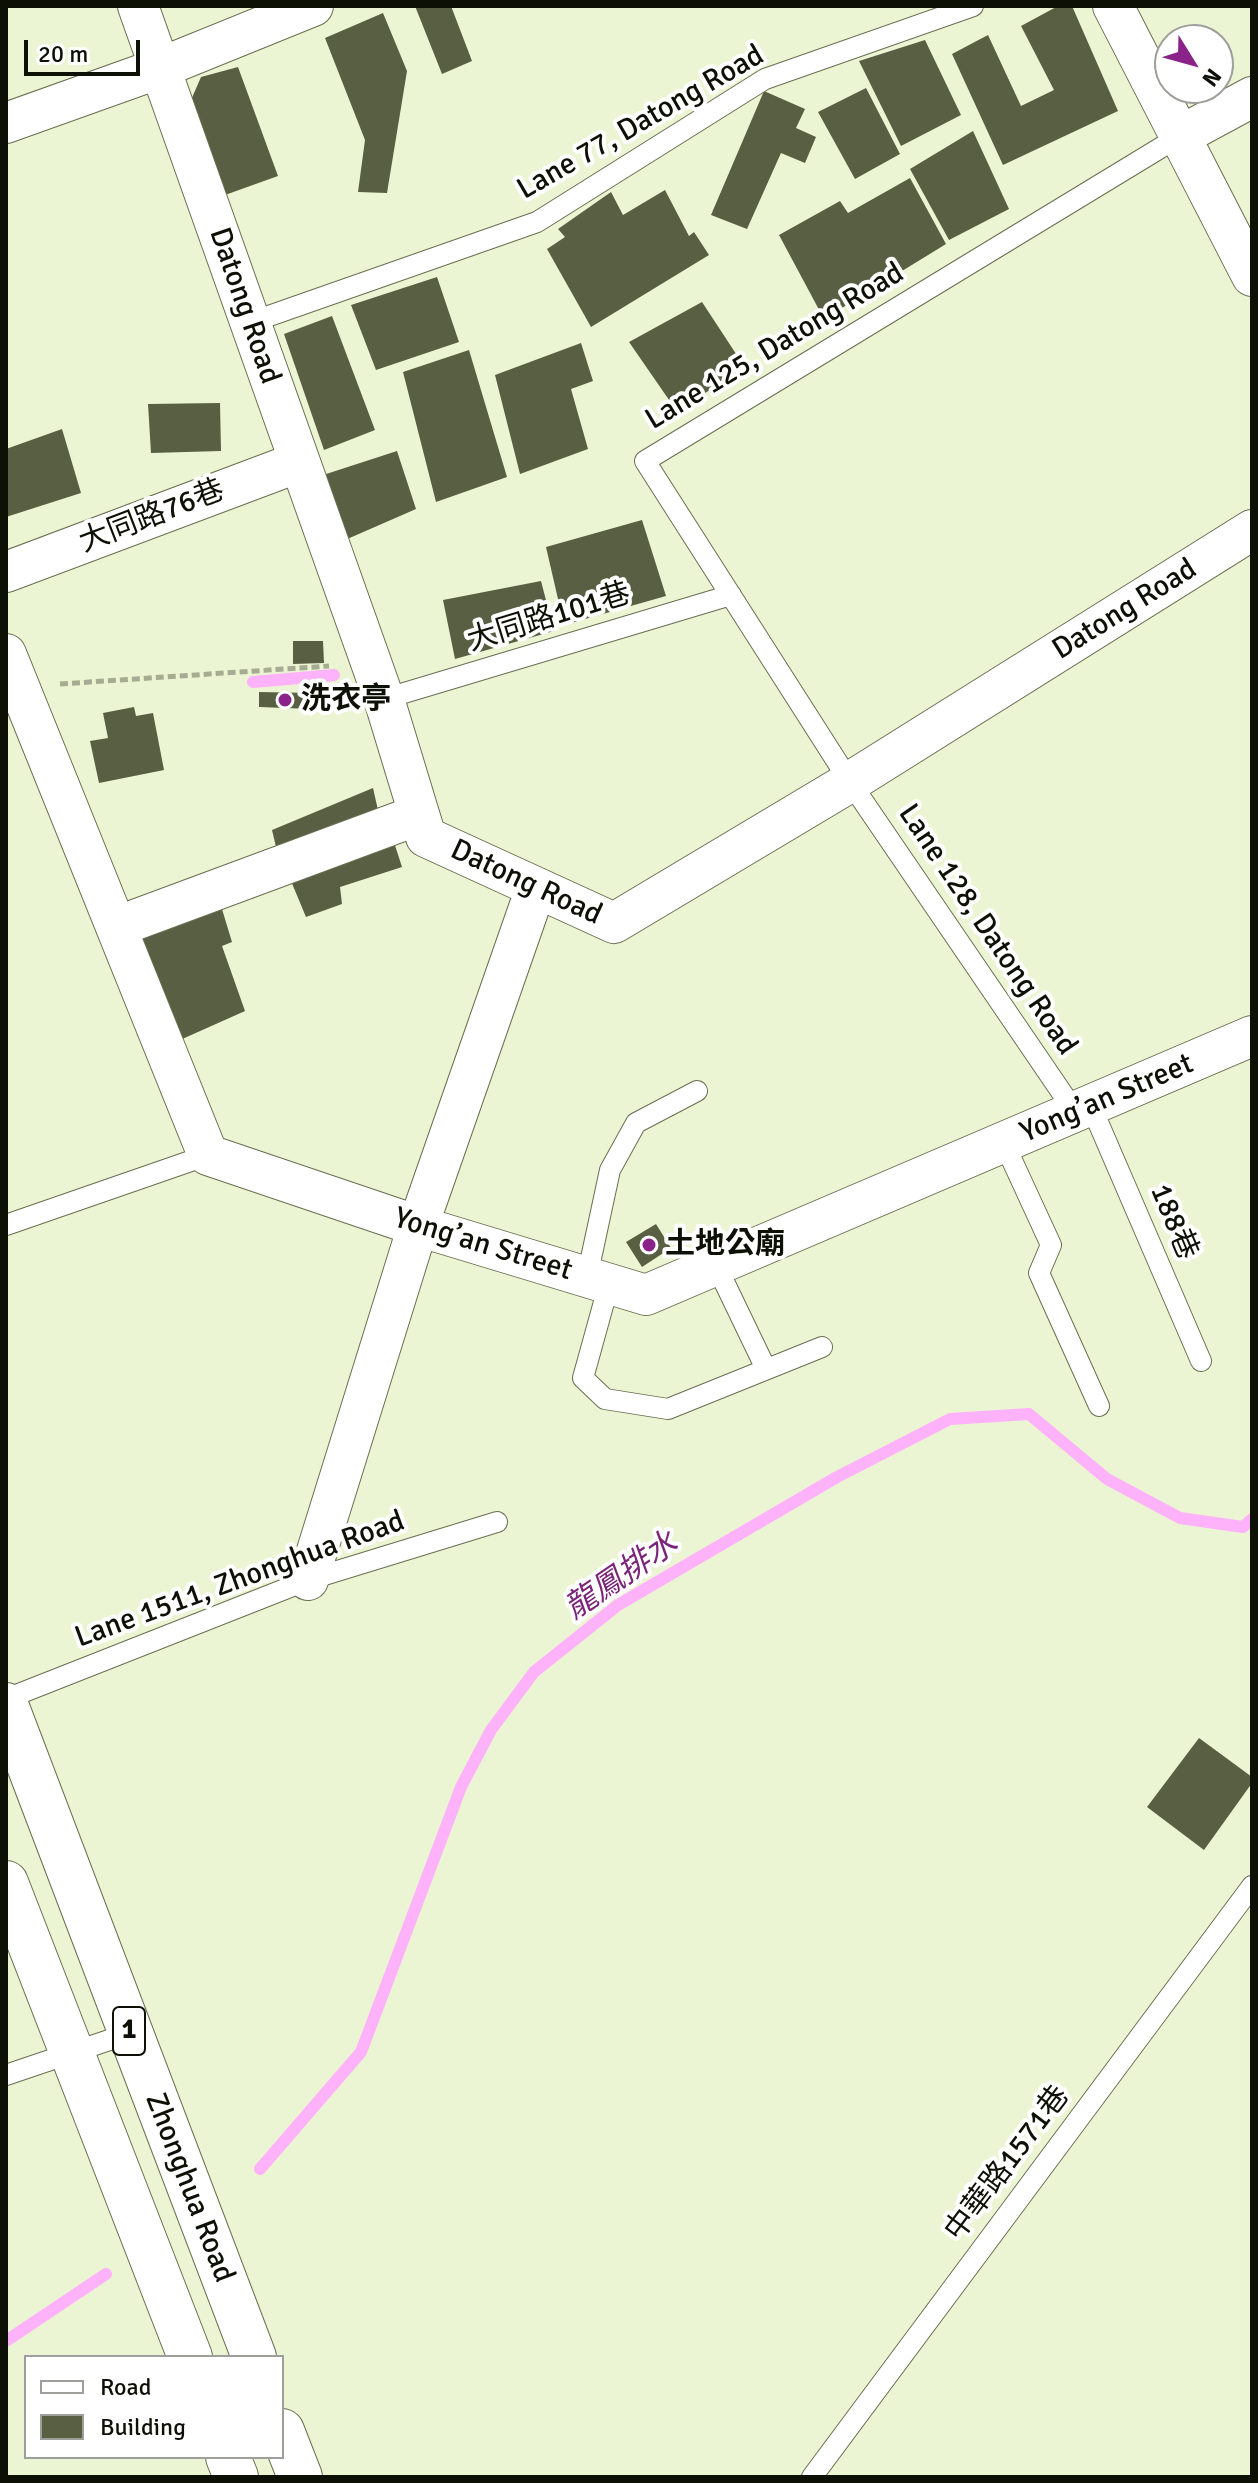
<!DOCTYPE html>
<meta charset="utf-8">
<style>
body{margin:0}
#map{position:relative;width:1258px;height:2483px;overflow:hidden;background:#ecf5d3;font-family:Signika,sans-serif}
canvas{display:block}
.frame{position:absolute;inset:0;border:8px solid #0d1005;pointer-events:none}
.legend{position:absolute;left:24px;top:2355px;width:260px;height:104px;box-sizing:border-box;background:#fff;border:2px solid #9e9f9b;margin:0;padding:10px 14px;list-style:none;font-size:24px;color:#0d1005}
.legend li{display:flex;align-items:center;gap:16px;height:40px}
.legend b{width:40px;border:2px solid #9e9f9b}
.north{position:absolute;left:1154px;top:24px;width:80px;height:80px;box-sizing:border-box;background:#fff;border:2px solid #9e9f9b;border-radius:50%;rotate:127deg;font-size:22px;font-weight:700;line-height:32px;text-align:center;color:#0d1005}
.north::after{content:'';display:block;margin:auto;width:28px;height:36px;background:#8a2289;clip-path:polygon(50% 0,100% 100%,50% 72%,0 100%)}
.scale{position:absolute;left:24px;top:40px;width:116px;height:36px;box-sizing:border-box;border:4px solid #0d1005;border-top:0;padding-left:10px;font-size:24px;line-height:28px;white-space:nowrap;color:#0d1005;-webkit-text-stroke:6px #fff;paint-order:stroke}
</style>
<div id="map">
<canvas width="1258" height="2483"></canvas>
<div class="frame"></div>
<ul class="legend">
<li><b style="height:10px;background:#fff"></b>Road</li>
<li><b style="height:22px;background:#585f42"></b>Building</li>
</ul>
<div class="north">N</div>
<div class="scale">20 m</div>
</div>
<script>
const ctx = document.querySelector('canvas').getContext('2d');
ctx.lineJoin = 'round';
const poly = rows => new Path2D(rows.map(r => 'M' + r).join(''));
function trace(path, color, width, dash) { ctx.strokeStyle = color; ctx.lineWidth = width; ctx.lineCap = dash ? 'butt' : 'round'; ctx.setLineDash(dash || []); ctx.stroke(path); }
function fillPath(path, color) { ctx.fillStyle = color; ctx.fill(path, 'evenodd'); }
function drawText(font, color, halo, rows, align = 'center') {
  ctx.font = font + ' Signika,"Noto Sans TC",sans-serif'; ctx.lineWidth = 8; ctx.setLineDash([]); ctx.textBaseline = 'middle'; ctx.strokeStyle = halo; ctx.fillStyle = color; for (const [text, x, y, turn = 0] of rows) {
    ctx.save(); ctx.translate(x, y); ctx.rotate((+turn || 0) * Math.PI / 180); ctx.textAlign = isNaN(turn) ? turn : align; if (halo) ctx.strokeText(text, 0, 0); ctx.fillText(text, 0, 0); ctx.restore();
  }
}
const stream = poly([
 [253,682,334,675],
 [260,2169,361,2052,461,1787,491,1730,534,1672,618,1605,837,1477,950,1419,1029,1414,1107,1479,1180,1518,1243,1527,1252,1519],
 [6,2341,106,2274]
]);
const building = poly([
 [415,6,451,6,472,61,442,74],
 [1058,6,1072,6,1118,111,1003,165,952,54,988,35,1021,106,1054,90,1021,26],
 [383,13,407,71,387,193,358,192,365,140,325,38],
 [925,40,961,115,901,146,859,61],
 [238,67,278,176,225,195,188,107,201,77],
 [866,88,900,154,855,179,818,112],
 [764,91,805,109,796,128,816,137,805,163,781,153,747,229,711,215],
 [973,131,1009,209,949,240,910,169],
 [910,178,946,244,824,319,779,235,840,201,848,213],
 [665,190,689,236,694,232,709,255,591,327,547,249,565,237,558,229,611,192,623,215],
 [437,277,459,342,376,370,351,305],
 [702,302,746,369,676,410,629,342],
 [332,316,375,430,324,450,284,334],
 [581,343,593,381,571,389,588,449,520,474,495,375],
 [469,350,507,477,436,502,403,372],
 [220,403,221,451,151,453,148,404],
 [62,429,81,493,6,517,6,449],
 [397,451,416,509,345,540,320,476],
 [642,520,666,596,564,625,546,547],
 [541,581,554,631,455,659,443,600],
 [293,641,323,641,324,663,293,664],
 [259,692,312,693,311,709,259,707],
 [134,707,136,716,153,713,164,770,99,783,90,741,108,738,103,713],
 [373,788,380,819,277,851,272,830],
 [391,833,402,867,340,887,342,904,306,917,286,869],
 [218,896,232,942,222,946,245,1011,180,1040,137,931],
 [656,1224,671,1248,642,1267,626,1242],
 [1199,1738,1252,1777,1252,1783,1204,1850,1147,1807]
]);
const path = poly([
 [60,684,329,666]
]);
const lane = poly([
 [249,323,537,222,765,79,973,6],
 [384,699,731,595],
 [1091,1106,1201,1361],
 [1075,1112,850,782,645,461,1180,136],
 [1004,1143,1051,1245,1039,1273,1099,1406],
 [6,1225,208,1155],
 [716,1265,766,1369],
 [587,1277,610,1170,636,1123,697,1091],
 [609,1284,583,1378,605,1399,668,1409,822,1347],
 [6,1699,308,1580,497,1522],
 [6,2075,130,2033],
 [812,2477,1252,1886]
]);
const street = poly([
 [138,6,384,699,426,837,614,923,850,782,1252,530],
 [1113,6,1252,276],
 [6,123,160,68,313,6],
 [1180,136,1252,97],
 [6,572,299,462],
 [6,654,208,1155,418,1226,646,1295,1252,1036],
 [116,927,418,815],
 [308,1580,418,1226,536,888]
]);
const primary = poly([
 [6,1705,254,2357],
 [6,1883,190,2357],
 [282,2431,300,2477],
 [228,2457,236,2477]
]);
const markers = [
 [285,700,8,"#8a2289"],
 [649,1245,8,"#8a2289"]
];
const shields = [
 [129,2031,32]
];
const shieldNames = [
 ["1",129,2031]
];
const streetNames = [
 ["Lane 77, Datong Road",641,123,-30],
 ["Datong Road",244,306,71],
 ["Lane 125, Datong Road",775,347,-31],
 ["大同路76巷",152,517,-21],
 ["Datong Road",1125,610,-32],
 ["大同路101巷",549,618,-17],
 ["Datong Road",526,883,25],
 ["Lane 128, Datong Road",987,930,56],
 ["Yong’an Street",1107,1099,-23],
 ["188巷",1173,1222,67],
 ["Yong’an Street",483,1245,17],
 ["Lane 1511, Zhonghua Road",240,1580,-20],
 ["中華路1571巷",1008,2164,-53],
 ["Zhonghua Road",189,2188,69]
];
const poiNames = [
 ["洗衣亭",301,700],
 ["土地公廟",665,1245]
];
const waterNames = [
 ["龍鳳排水",622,1577,-34]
];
trace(stream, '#feb2fa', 12);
fillPath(building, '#585f42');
trace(lane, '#686f51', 22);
trace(street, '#686f51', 42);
trace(primary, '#686f51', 46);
trace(path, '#a5ac91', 5, [8, 4]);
trace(lane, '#fff', 20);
trace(street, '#fff', 40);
trace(primary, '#fff', 44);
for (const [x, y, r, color] of markers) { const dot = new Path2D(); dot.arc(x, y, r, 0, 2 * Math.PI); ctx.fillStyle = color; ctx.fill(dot); trace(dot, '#fff', 3); }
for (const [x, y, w] of shields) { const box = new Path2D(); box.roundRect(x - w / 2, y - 24, w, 48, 6); ctx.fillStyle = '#fff'; ctx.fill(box); trace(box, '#0d1005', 2); }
drawText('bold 28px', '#0d1005', null, shieldNames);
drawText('30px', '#0d1005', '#fff', streetNames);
drawText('bold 30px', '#0d1005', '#fff', poiNames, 'left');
drawText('italic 32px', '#7b257a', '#fff', waterNames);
</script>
